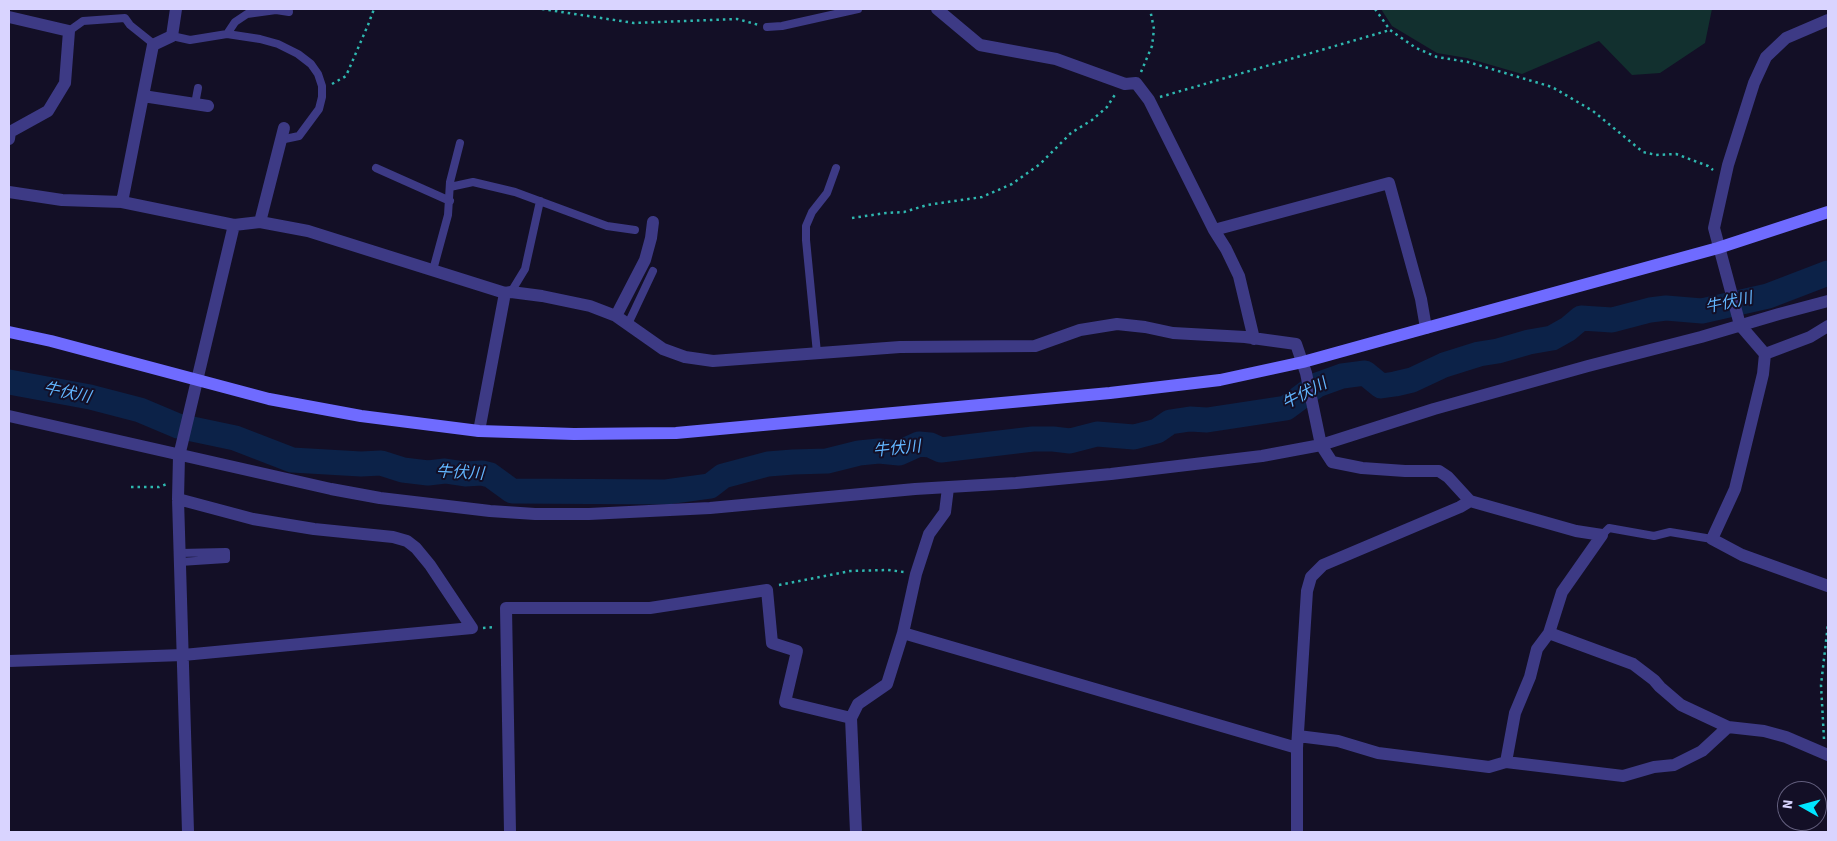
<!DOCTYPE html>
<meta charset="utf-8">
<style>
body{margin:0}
#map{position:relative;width:1837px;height:841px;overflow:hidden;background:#130f26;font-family:"Source Sans 3",sans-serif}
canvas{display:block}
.frame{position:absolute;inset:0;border:10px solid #d9d4ff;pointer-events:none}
.north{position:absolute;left:1777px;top:781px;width:50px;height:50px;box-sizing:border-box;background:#130f26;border:1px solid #625e7d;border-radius:50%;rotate:277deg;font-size:14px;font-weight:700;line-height:20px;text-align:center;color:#d9d4ff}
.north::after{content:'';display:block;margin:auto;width:18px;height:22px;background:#00e5ff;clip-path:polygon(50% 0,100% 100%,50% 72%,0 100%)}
</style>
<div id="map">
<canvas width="1837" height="841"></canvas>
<div class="frame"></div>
<div class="north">N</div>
</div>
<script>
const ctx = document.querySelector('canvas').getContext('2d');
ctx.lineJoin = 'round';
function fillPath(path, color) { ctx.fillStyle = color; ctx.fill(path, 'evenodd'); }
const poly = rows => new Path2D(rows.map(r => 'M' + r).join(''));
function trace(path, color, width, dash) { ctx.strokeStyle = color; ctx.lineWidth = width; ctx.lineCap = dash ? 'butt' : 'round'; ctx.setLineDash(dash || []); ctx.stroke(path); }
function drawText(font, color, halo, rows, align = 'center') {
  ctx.font = font + ' "Source Sans 3","Noto Sans JP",sans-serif'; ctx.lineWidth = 4; ctx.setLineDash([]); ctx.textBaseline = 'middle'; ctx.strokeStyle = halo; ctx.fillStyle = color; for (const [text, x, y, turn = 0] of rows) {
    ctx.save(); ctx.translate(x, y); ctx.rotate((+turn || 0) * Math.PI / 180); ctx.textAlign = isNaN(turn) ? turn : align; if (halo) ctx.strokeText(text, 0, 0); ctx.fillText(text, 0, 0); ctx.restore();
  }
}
const green = poly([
 [1381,9,1712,9,1705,43,1660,73,1632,75,1599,41,1522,74,1467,58,1437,53,1392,26]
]);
const river = poly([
 [9,382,90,397,140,410,178,426,235,438,292,460,361,464,381,463,403,470,428,473,445,471,465,474,482,473,490,475,512,491,666,492,710,486,723,476,768,464,793,462,827,461,859,453,879,451,899,453,919,444,930,445,941,450,1033,439,1053,439,1070,441,1097,434,1134,437,1157,431,1170,422,1190,419,1207,420,1286,408,1317,385,1342,376,1365,373,1381,386,1395,384,1412,380,1444,365,1479,354,1498,351,1529,342,1552,338,1568,329,1581,318,1612,320,1650,310,1666,308,1702,311,1768,296,1828,273]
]);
const path = poly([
 [542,9,634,23,737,19,759,25],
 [1375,9,1390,30,1416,48,1437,57,1468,62,1552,87,1593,111,1643,152,1656,155,1676,154,1708,166,1713,170],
 [1141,72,1152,46,1154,29,1150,9],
 [332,84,346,76,368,25,374,9],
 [1160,97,1390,30],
 [852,218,886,213,904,212,927,205,982,197,1012,184,1040,164,1071,133,1092,120,1107,107,1116,93],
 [131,487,159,487,167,484],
 [779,585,850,571,888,570,904,572],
 [483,628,495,627],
 [1824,739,1821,685,1828,624]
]);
const lane = poly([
 [767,27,782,26,858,9],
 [69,31,83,21,125,18,130,25,150,41,153,45],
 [227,34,235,22,247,14,276,10,289,12],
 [172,36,190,40,227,34,260,39,278,44,298,54,311,64,318,74,322,86,322,97,319,109,299,136,280,140],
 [195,104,198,88],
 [376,168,450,201],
 [450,187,473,182,515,192,607,226,635,230],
 [433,270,448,215,450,182,460,143],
 [511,292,525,269,540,201],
 [628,324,653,271],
 [817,353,806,240,806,226,812,212,827,193,836,168],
 [1602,535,1609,528,1654,536,1670,532,1712,539],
 [180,553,226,552,226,559,180,562]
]);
const street = poly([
 [937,9,980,45,1056,59,1125,84,1136,83,1149,100,1214,230,1226,249,1239,276,1254,339],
 [9,17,69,31,65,83,48,111,10,132,9,139],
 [1828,20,1786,38,1766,57,1754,83,1728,165,1714,228,1740,325,1765,354,1763,374,1735,489,1712,539,1742,555,1828,586],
 [143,96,208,106],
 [9,192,62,200,122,202,234,225,260,222,308,231,505,293,511,292,542,296,590,306,616,316,663,349,685,357,713,361,900,347,1035,346,1080,330,1117,324,1145,327,1173,333,1245,337,1296,344,1306,373,1321,445,1332,462,1362,468,1405,471,1439,471,1448,477,1470,501,1576,531,1602,535,1562,592,1549,633,1537,649,1530,677,1515,713,1506,762],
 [122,202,153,45,172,36,176,9],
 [260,222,284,128],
 [1214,230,1389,183,1421,299,1426,328],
 [616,316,645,260,651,238,653,222],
 [1765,354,1810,337,1828,326],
 [9,416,331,489,380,498,490,511,535,514,589,514,710,508,915,489,1016,483,1111,474,1262,456,1321,445,1434,409,1588,366,1701,337,1779,314,1828,301],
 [479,431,505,293],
 [903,633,1297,748],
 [1549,633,1633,664,1654,680,1660,687,1681,705,1728,727],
 [9,661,183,655,472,628,430,565,416,548,407,541,393,537,314,529,253,519,178,499],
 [1298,736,1338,741,1378,753,1489,767,1506,762,1623,776,1654,767,1674,765,1702,751,1728,727,1764,731,1786,737,1828,755],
 [188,832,178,499,179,456,234,225],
 [510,832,506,608,650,608,767,590,772,643,797,651,785,702,851,718],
 [856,832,851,718,858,704,887,684,903,633,916,574,929,534,945,512,948,488],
 [1297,832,1297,748,1307,591,1311,577,1323,565,1460,507,1470,501]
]);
const secondary = poly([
 [9,332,51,341,269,399,361,416,479,431,574,434,676,433,1110,393,1220,380,1303,362,1426,328,1718,248,1828,212]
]);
const waterNames = [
 ["牛伏川",1729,304,-12],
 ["牛伏川",67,394,12],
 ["牛伏川",1305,395,-28],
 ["牛伏川",897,450,-6],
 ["牛伏川",460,474,3]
];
fillPath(green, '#12302f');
trace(river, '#0c2248', 25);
trace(path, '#2fb8b0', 2.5, [2.5, 4]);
trace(lane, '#3d3a85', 8);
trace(street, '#3d3a85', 12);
trace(secondary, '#6f6bff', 12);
drawText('italic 16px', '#62b6ff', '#130f26', waterNames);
</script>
